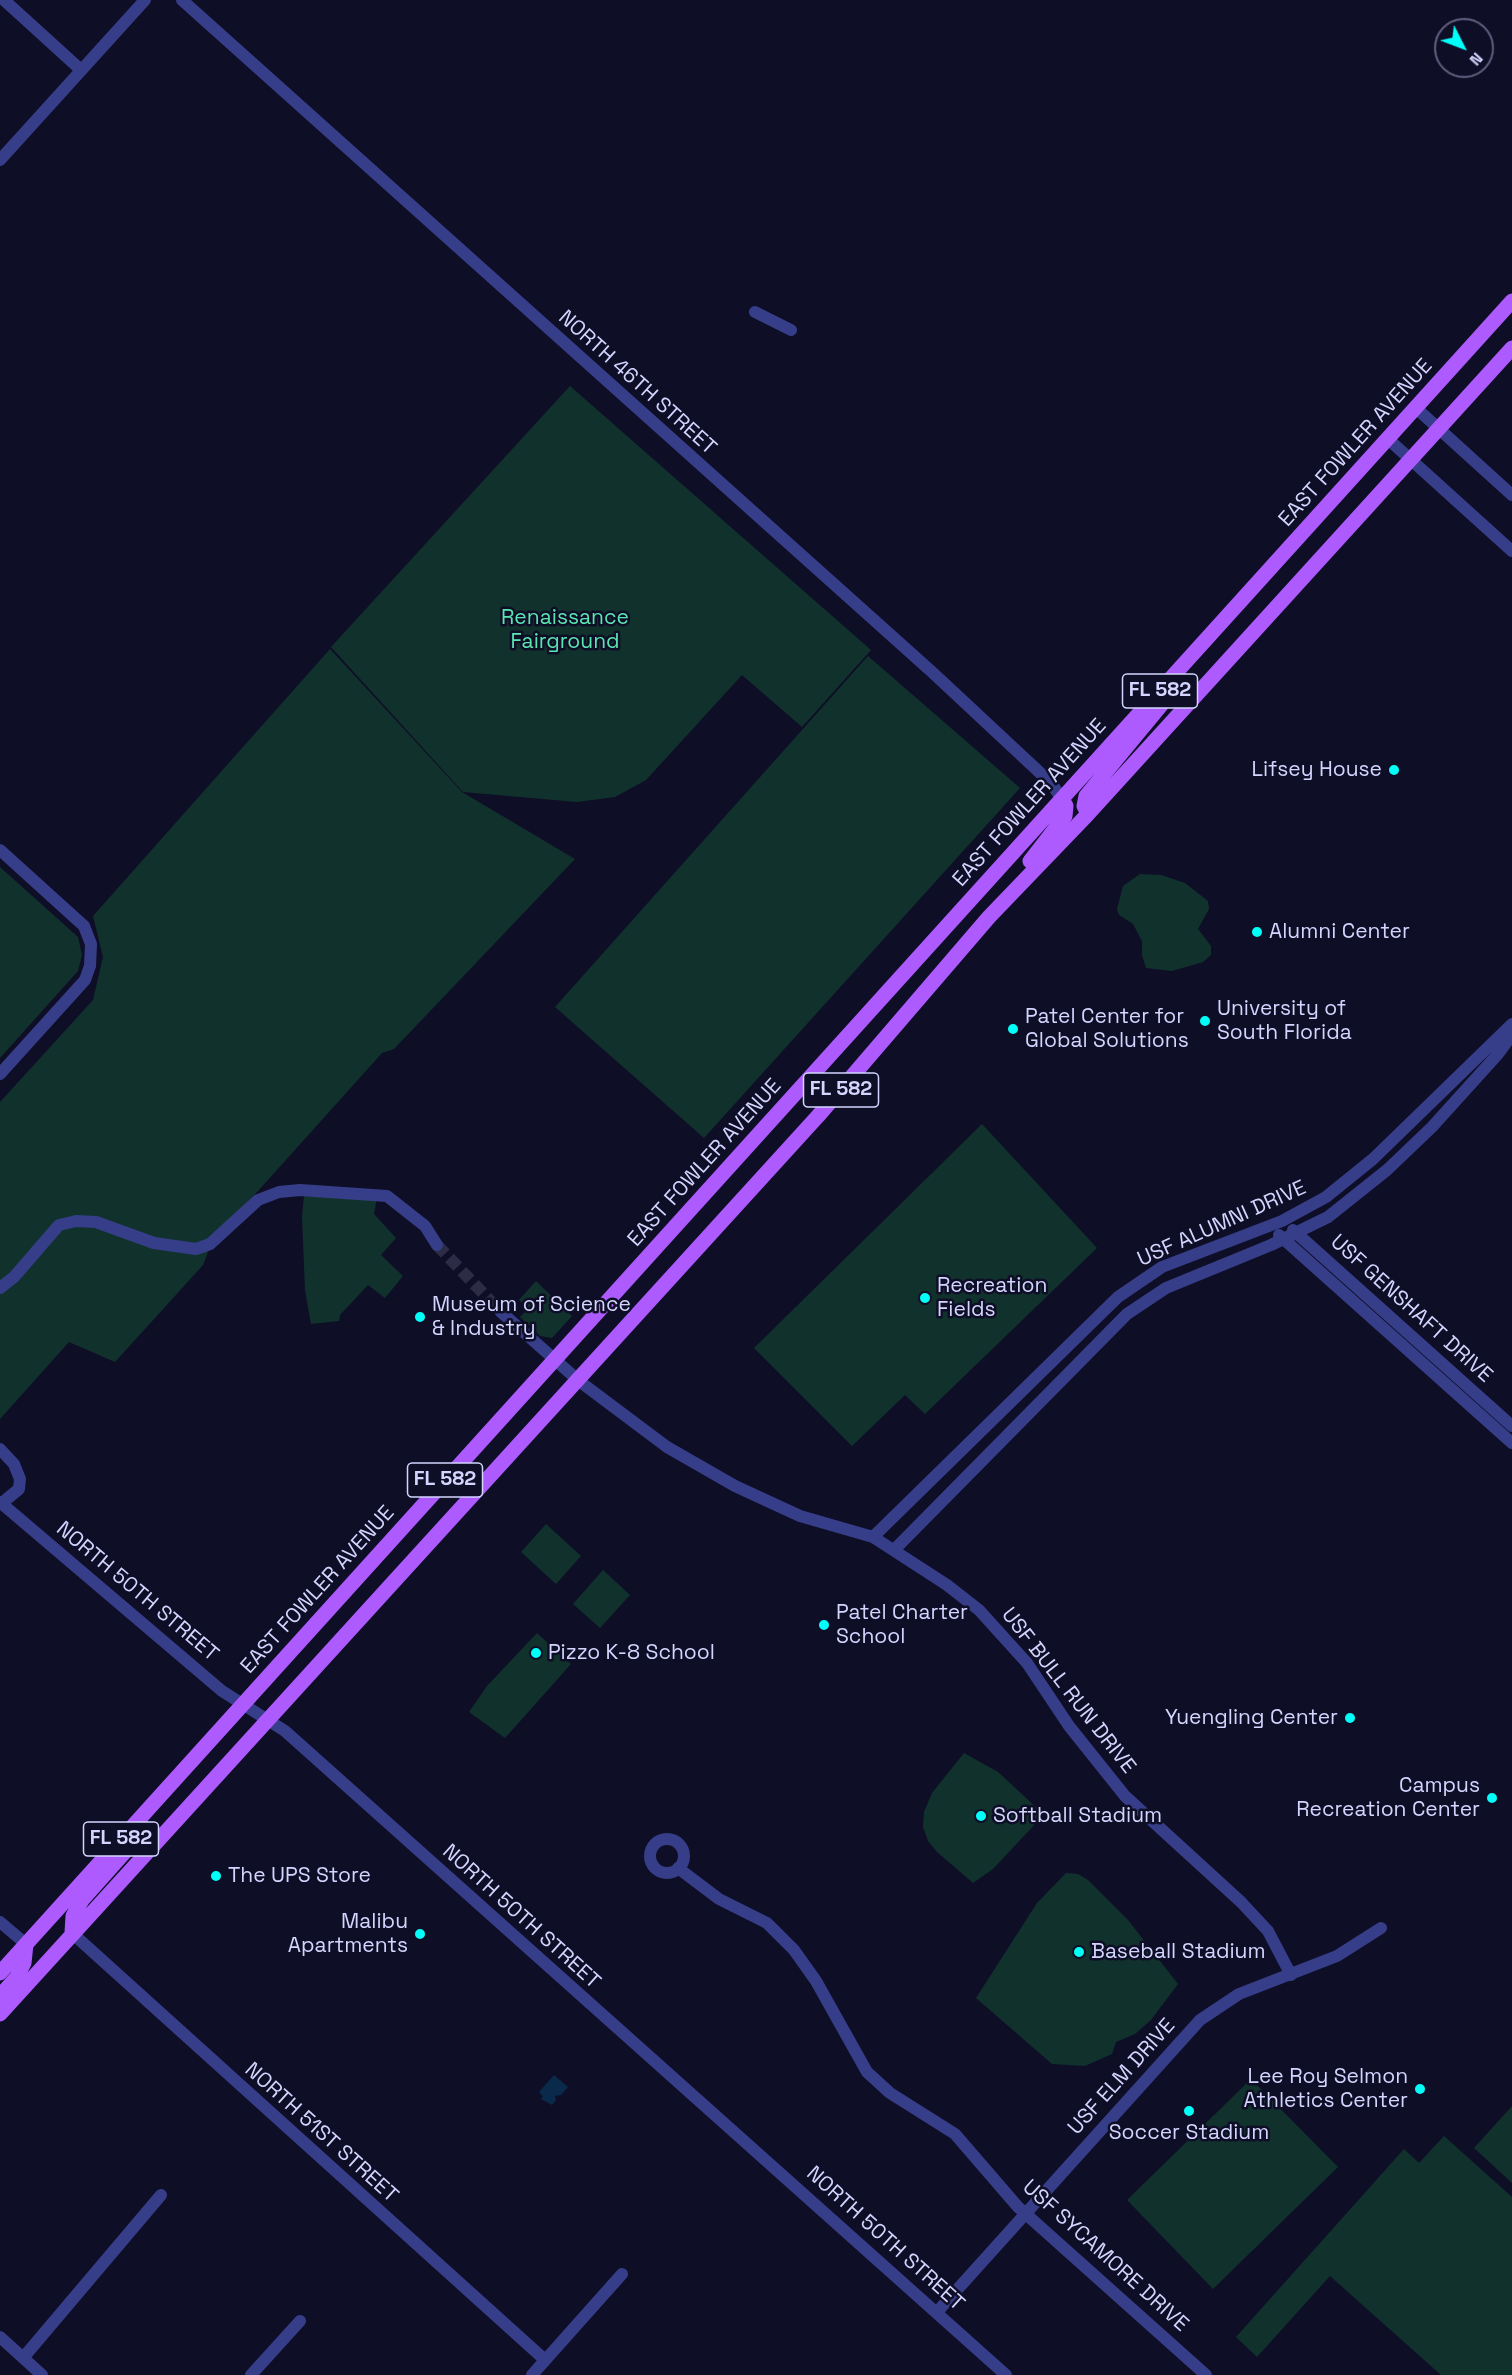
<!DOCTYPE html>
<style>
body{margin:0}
#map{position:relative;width:1512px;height:2375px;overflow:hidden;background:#0f0e27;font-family:"Space Grotesk",sans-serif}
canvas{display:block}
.north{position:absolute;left:1434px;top:18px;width:60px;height:60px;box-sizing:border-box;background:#0f0e27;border:2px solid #5e5e7d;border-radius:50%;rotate:132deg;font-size:16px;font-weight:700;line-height:24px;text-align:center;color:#d4d5ff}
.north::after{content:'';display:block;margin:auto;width:21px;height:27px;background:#00fff9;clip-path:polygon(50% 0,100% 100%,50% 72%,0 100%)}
</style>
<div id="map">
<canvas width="1512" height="2375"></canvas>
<div class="north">N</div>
</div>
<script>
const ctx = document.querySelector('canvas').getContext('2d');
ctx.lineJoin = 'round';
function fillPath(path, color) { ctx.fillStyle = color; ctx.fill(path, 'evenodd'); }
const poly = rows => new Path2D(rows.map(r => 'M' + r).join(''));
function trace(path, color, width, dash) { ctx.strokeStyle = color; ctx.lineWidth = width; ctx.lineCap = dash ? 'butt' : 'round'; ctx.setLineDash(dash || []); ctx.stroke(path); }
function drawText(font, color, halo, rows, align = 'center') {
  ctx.font = font + ' "Space Grotesk",sans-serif'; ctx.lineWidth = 5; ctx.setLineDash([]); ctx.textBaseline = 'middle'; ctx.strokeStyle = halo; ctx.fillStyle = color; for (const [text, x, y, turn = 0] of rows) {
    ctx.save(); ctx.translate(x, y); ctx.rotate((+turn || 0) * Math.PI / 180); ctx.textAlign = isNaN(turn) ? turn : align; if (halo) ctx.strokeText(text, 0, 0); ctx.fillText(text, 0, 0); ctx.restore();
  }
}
const green = poly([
 [570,386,871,650,802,727,742,675,646,780,615,797,577,802,463,792,331,647],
 [330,649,462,792,575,859,394,1049,382,1053,258,1191,215,1234,203,1265,115,1362,69,1342,0,1419,0,1102,93,1000,103,957,93,916],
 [868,656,1020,788,704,1138,555,1007],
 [0,867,78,937,82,955,78,971,0,1058],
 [1140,874,1161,875,1185,883,1208,901,1209,909,1198,929,1211,946,1211,955,1203,962,1172,971,1146,968,1142,955,1142,941,1133,924,1119,915,1117,909,1123,886],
 [982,1124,1097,1248,925,1414,905,1395,852,1446,754,1348],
 [304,1196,377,1197,374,1214,396,1238,381,1255,403,1276,385,1298,368,1285,340,1315,339,1321,311,1324,305,1290,302,1216],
 [536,1281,572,1316,552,1338,540,1336,520,1317,528,1309,519,1300],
 [546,1524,581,1556,556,1584,521,1552],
 [603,1570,630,1595,600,1628,573,1604],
 [537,1633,571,1664,505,1738,469,1712,487,1686],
 [964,1753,998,1772,1038,1809,1038,1821,993,1869,973,1883,936,1851,928,1841,923,1827,924,1812,932,1793],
 [1066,1873,1078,1874,1088,1880,1128,1920,1178,1984,1151,2020,1135,2034,1116,2042,1112,2054,1085,2066,1052,2064,976,1998,1037,1903],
 [1251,2079,1338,2167,1213,2289,1127,2200],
 [1512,2106,1512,2183,1474,2148],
 [1444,2136,1512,2197,1512,2375,1441,2375,1330,2276,1257,2357,1236,2337,1404,2149,1419,2163]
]);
const water = poly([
 [554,2075,568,2087,561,2095,555,2096,556,2100,552,2105,541,2099,543,2096,539,2092]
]);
const minorTunnel = poly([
 [437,1245,501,1312]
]);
const minor = poly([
 [4,0,81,70],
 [182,0,932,672,1051,783,1062,799],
 [0,160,145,0],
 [755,312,791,330],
 [1416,408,1512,495],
 [1388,439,1512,551],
 [0,850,84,926,91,944,90,966,85,980,0,1074],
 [1293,1230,1512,1426],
 [1279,1235,1512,1443],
 [0,1288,14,1277,59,1225,76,1221,96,1222,154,1243,196,1249,210,1244,258,1200,279,1192,300,1190,387,1196,425,1226,437,1245],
 [501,1312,579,1381,667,1447,735,1486,800,1516,873,1537,947,1585,979,1610,1027,1663,1069,1726,1125,1796,1241,1902,1268,1931,1291,1975],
 [0,1449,14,1464,20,1479,19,1489,2,1503],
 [0,1502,222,1691,285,1731,1006,2375],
 [873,1537,1118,1297,1162,1267,1282,1221,1326,1197,1373,1159,1512,1024],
 [895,1549,1127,1314,1166,1288,1271,1245,1328,1217,1387,1170,1432,1127,1498,1054,1512,1035],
 '650 1856a17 17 0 1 1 34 0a17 17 0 1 1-34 0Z',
 [678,1868,719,1899,767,1923,794,1950,816,1981,867,2072,890,2093,955,2134,1018,2207,1206,2375],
 [0,1922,26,1944],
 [72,1933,545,2360],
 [937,2312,1200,2020,1239,1994,1337,1956,1381,1928],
 [0,2337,42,2375],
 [23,2358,161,2195],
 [251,2375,300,2321],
 [532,2375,622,2274]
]);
const major = poly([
 [1088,814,1084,806,1086,796,1162,704,1170,688],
 [1030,861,1065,816,1066,806,1062,799],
 [72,1933,73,1916,82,1900,131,1845,143,1827],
 [0,1973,1512,301],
 [0,1996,17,1977,24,1963,26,1944],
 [0,2014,818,1116,989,917,1088,814,1512,348]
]);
const markers = [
 [1394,770,6,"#00fff9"],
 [1257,932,6,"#00fff9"],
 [1205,1021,6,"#00fff9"],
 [1013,1029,6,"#00fff9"],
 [925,1298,6,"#00fff9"],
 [420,1317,6,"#00fff9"],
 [824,1625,6,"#00fff9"],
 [536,1653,6,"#00fff9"],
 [1350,1718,6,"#00fff9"],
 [1492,1798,6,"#00fff9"],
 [981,1816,6,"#00fff9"],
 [216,1876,6,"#00fff9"],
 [420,1934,6,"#00fff9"],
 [1079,1952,6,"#00fff9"],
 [1420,2089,6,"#00fff9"],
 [1189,2111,6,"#00fff9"]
];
const shields = [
 [1160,691,75],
 [841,1090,75],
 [445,1480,75],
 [121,1839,75]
];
const shieldNames = [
 ["FL 582",1160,691],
 ["FL 582",841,1090],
 ["FL 582",445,1480],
 ["FL 582",121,1839]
];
const streetNames = [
 ["NORTH 46TH STREET",637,383,42],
 ["EAST FOWLER AVENUE",1356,443,-48],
 ["EAST FOWLER AVENUE",1030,803,-48],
 ["EAST FOWLER AVENUE",705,1163,-48],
 ["USF ALUMNI DRIVE",1222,1224,-24],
 ["USF GENSHAFT DRIVE",1411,1309,42],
 ["EAST FOWLER AVENUE",318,1590,-48],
 ["NORTH 50TH STREET",137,1592,40],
 ["USF BULL RUN DRIVE",1068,1691,52],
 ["NORTH 50TH STREET",521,1917,42],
 ["USF ELM DRIVE",1122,2077,-48],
 ["NORTH 51ST STREET",321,2133,42],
 ["NORTH 50TH STREET",885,2239,42],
 ["USF SYCAMORE DRIVE",1105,2256,42]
];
const parkNames = [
 ["Renaissance",565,618],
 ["Fairground",565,642]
];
const poiNames = [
 ["Lifsey House",1382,770,"right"],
 ["Alumni Center",1269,932],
 ["University of",1217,1009],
 ["South Florida",1217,1033],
 ["Patel Center for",1025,1017],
 ["Global Solutions",1025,1041],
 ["Recreation",937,1286],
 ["Fields",937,1310],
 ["Museum of Science",432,1305],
 ["& Industry",432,1329],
 ["Patel Charter",836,1613],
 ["School",836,1637],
 ["Pizzo K-8 School",548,1653],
 ["Yuengling Center",1338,1718,"right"],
 ["Campus",1480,1786,"right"],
 ["Recreation Center",1480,1810,"right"],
 ["Softball Stadium",993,1816],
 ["The UPS Store",228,1876],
 ["Malibu",408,1922,"right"],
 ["Apartments",408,1946,"right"],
 ["Baseball Stadium",1091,1952],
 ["Lee Roy Selmon",1408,2077,"right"],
 ["Athletics Center",1408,2101,"right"],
 ["Soccer Stadium",1189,2133,"center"]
];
fillPath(green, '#11322c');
fillPath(water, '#092a4b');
trace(minorTunnel, '#2d2c47', 12, [12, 6]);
trace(minor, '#373e89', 12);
trace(major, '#ad5bff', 15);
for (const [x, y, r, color] of markers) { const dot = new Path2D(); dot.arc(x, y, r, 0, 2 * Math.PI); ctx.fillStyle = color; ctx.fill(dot); trace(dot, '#0f0e27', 2); }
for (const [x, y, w] of shields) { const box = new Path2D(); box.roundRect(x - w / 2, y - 17, w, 34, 4.5); ctx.fillStyle = '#0f0e27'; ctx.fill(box); trace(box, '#d4d5ff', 1.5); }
drawText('bold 20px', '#d4d5ff', null, shieldNames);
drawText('21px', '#d4d5ff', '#0f0e27', streetNames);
drawText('21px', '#5ae6b1', '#0f0e27', parkNames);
drawText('21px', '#d4d5ff', '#0f0e27', poiNames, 'left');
</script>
